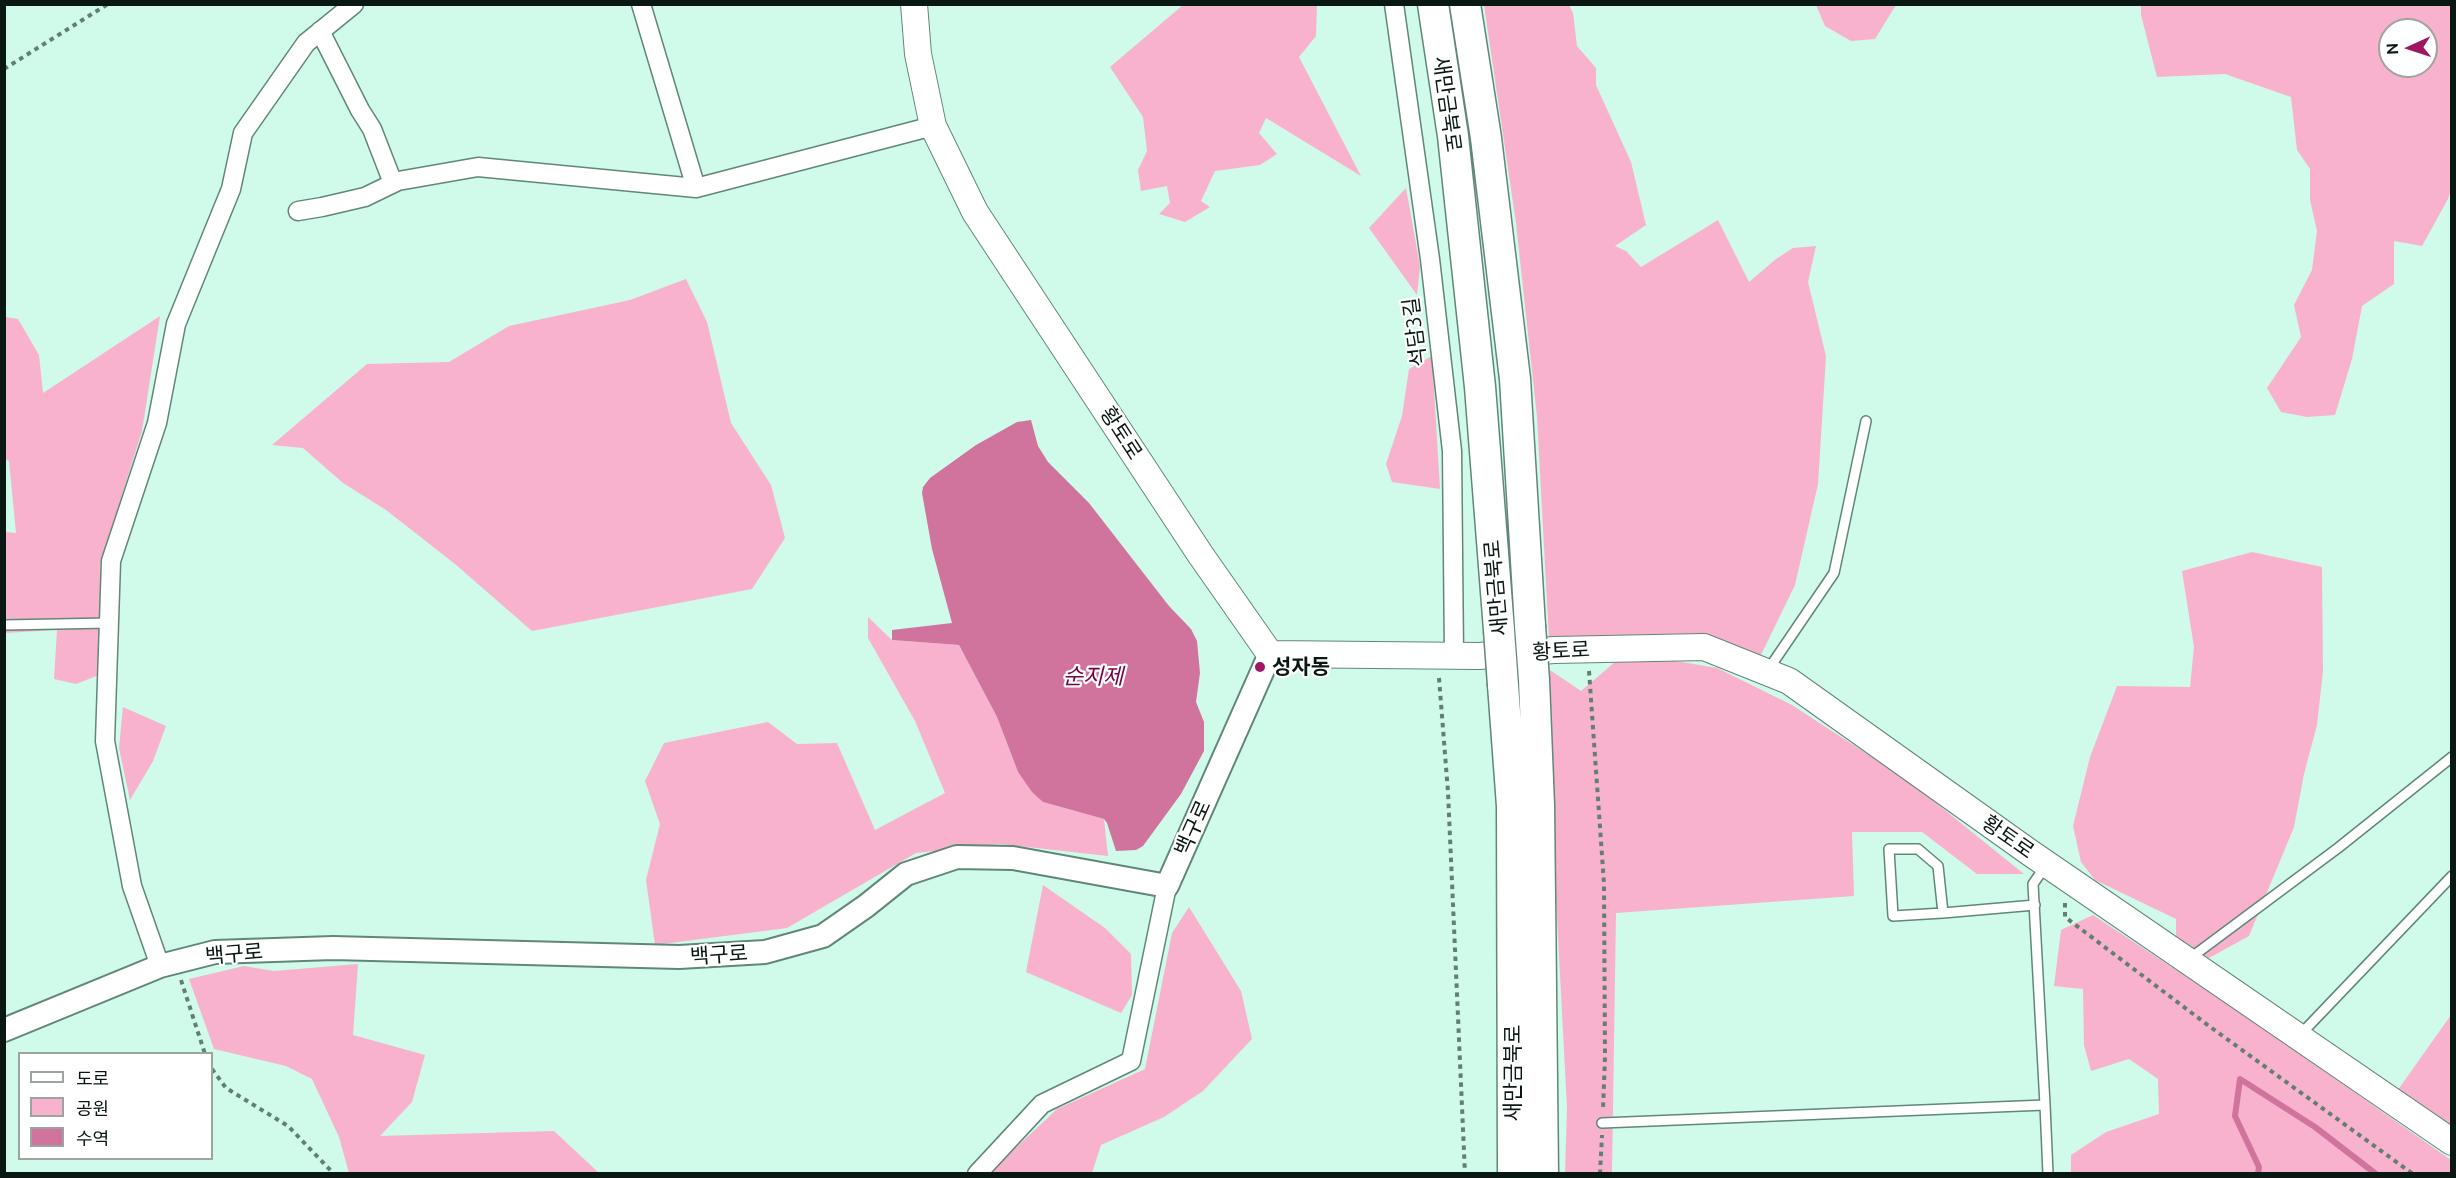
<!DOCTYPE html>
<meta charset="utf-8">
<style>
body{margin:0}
#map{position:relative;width:2456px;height:1178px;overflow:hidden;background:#d0fae9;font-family:Ubuntu,"Noto Sans KR",sans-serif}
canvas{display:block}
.frame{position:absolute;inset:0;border:6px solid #091813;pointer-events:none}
.legend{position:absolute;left:18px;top:1052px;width:195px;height:108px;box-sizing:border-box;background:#fff;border:2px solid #9da3a1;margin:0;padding:8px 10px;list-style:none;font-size:18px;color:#091813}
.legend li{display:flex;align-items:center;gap:12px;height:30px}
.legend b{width:30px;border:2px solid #9da3a1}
.north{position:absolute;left:2378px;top:18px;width:60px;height:60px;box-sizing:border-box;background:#fff;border:2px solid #9da3a1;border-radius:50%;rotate:267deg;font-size:16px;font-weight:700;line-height:24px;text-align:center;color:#091813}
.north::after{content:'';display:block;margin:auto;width:21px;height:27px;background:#9f1663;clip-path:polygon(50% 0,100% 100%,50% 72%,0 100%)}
</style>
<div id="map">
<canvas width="2456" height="1178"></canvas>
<div class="frame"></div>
<ul class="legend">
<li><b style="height:8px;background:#fff"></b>도로</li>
<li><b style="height:16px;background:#f9b2ce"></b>공원</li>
<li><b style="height:16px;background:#d1749d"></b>수역</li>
</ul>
<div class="north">N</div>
</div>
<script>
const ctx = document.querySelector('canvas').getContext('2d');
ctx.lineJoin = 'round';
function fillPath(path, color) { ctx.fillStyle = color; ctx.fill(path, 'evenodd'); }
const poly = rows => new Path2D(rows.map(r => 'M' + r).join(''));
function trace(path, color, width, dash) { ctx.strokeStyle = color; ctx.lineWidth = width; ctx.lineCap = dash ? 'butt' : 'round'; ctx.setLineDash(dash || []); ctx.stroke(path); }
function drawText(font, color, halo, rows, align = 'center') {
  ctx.font = font + ' Ubuntu,"Noto Sans KR",sans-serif'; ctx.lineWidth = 4.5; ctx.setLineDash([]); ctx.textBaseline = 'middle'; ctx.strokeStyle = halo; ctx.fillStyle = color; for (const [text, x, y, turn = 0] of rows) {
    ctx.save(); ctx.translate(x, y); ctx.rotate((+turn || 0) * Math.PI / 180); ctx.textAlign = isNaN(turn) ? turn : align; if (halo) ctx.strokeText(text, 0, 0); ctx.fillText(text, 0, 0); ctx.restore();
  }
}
const green = poly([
 [1183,5,1317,5,1316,36,1299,57,1361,176,1266,118,1259,133,1277,154,1260,165,1215,171,1201,201,1210,207,1185,222,1159,214,1170,203,1167,186,1141,191,1138,170,1147,151,1143,117,1110,67],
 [1484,5,1569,5,1573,13,1577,46,1596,68,1596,85,1631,162,1646,225,1615,246,1626,251,1641,267,1718,220,1749,282,1776,259,1793,248,1816,246,1808,282,1826,356,1818,484,1795,585,1760,657,1549,639,1537,417,1516,223],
 [1816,5,1896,5,1875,39,1851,41,1825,26],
 [2141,5,2451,5,2451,189,2448,199,2422,246,2394,241,2394,284,2362,306,2352,359,2335,415,2307,417,2281,412,2267,388,2301,337,2294,305,2312,270,2317,231,2310,200,2310,169,2297,150,2291,97,2225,74,2157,77,2141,15],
 [2390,30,2426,30,2426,66,2390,66],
 [1406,188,1420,266,1417,295,1369,228],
 [686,279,707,322,731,423,771,485,785,538,752,589,532,631,455,564,386,510,343,483,303,448,272,445,367,364,449,362,509,326,630,300],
 [160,316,142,431,100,565,99,675,76,684,54,679,57,630,5,633,5,532,16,533,9,461,5,459,5,317,18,319,39,355,43,393],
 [1432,356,1440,489,1392,482,1386,464,1402,416,1409,369],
 [2252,552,2322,567,2323,671,2317,725,2304,774,2294,827,2249,936,2209,958,2176,939,2176,919,2095,880,2081,862,2073,826,2090,757,2117,686,2190,687,2194,647,2182,571],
 [868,617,892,640,959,645,997,717,1018,772,1043,802,1104,819,1108,856,1000,844,916,853,787,928,655,945,646,880,660,824,645,781,664,743,768,722,797,744,837,743,875,830,945,793,915,721,868,638],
 [1664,659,1717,668,1792,705,1910,782,2024,874,1977,874,1922,832,1852,832,1854,896,1616,913,1612,1173,1565,1173,1567,1108,1556,898,1550,670,1581,691,1615,662],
 [123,707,166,726,153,761,130,800,119,748],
 [1043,885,1105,928,1131,954,1132,995,1121,1013,1026,972],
 [1189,907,1241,991,1252,1039,1203,1091,1164,1117,1101,1145,1092,1173,988,1174,1057,1109,1145,1069,1172,933],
 [2093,915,2250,1019,2451,1160,2451,1173,2071,1173,2071,1155,2106,1132,2159,1114,2158,1079,2129,1059,2091,1071,2084,1045,2083,989,2054,986,2061,930],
 [358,964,353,1035,425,1055,412,1102,380,1136,554,1131,599,1173,349,1173,339,1137,312,1079,286,1066,214,1049,189,979,244,966,274,971],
 [2451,1015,2451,1131,2395,1094]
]);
const water = poly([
 [1031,420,1038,446,1048,462,1089,503,1169,606,1191,629,1197,641,1200,673,1196,702,1204,722,1204,751,1181,794,1143,846,1136,850,1116,851,1107,823,1104,819,1043,802,1032,792,1018,772,997,717,959,645,892,640,892,630,952,623,932,549,922,493,923,487,930,478,976,445,1017,422]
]);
const stream = poly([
 [2258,1174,2259,1167,2235,1116,2240,1079,2315,1127,2376,1174]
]);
const path = poly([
 [4,69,108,4],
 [1589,671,1604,884,1605,1057,1603,1110],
 [1439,678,1448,792,1465,1174],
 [2065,903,2065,917,2209,1026,2413,1174],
 [181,980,205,1054],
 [212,1069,226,1088,288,1126,334,1174],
 [1600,1174,1602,1135]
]);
const service = poly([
 [4,625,109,623],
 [1768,670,1834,573,1866,421],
 [1943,913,1938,866,1918,849,1889,849,1893,916,1943,913,2035,905],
 [2189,959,2338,848,2452,757],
 [2300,1035,2452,876],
 [2045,1105,2033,884,2046,865],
 [1602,1123,2045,1105,2048,1174]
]);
const minor = poly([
 [641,4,696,188],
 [1394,4,1430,259,1452,451,1454,656],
 [320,31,360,110,372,129,393,183],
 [298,211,322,207,365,197,398,181,478,167,696,188,933,126],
 [160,966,132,886,105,741,111,561,157,423,176,324,231,189,243,133,306,43,354,4],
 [977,1174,1042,1104,1131,1061,1167,886]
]);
const tertiary = poly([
 [4,1030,160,966,215,952,333,948,679,957,765,952,823,936,866,906,906,874,957,857,1013,858,1167,886,1270,654]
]);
const secondary = poly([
 [914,4,918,54,933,126,975,212,1200,554,1270,654,1479,656,1554,650,1704,647,1789,681,2029,852,2452,1142]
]);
const trunk = poly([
 [1433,4,1453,136,1480,387,1499,630],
 [1465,4,1486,138,1515,379,1530,626],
 [1534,680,1539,805,1543,1174],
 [1503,685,1512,806,1513,1174]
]);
const trunkBridge = poly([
 [1530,626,1534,680],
 [1499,630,1503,685]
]);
const markers = [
 [1260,667,6,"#9f1663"]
];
const streetNames = [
 ["새만금북로",1447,104,82],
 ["석담3길",1415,332,-97],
 ["황토로",1121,433,57],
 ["새만금북로",1496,588,-95],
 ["황토로",1561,651,-3],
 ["백구로",1193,828,-66],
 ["황토로",2008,837,35],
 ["백구로",234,954,-5],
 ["백구로",719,955,-4],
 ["새만금북로",1513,1073,-90]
];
const poiNames = [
 ["성자동",1272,667]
];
const waterNames = [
 ["순지제",1093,677]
];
fillPath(green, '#f9b2ce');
fillPath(water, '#d1749d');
trace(stream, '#d1749d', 6);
trace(service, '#608778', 12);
trace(minor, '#608778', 21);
trace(tertiary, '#608778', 26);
trace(secondary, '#608778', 28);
trace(trunk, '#608778', 33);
trace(path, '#637f74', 4, [4.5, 4.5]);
trace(service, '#fff', 9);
trace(minor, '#fff', 18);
trace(tertiary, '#fff', 22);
trace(secondary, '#fff', 26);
trace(trunk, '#fff', 30);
trace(trunkBridge, '#608778', 33, []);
trace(trunkBridge, '#fff', 30);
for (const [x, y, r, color] of markers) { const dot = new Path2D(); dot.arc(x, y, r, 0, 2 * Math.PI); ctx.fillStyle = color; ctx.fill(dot); trace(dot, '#fff', 2); }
drawText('21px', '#091813', '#fff', streetNames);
drawText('bold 21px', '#091813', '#fff', poiNames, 'left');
drawText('italic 22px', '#780047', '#fff', waterNames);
</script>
